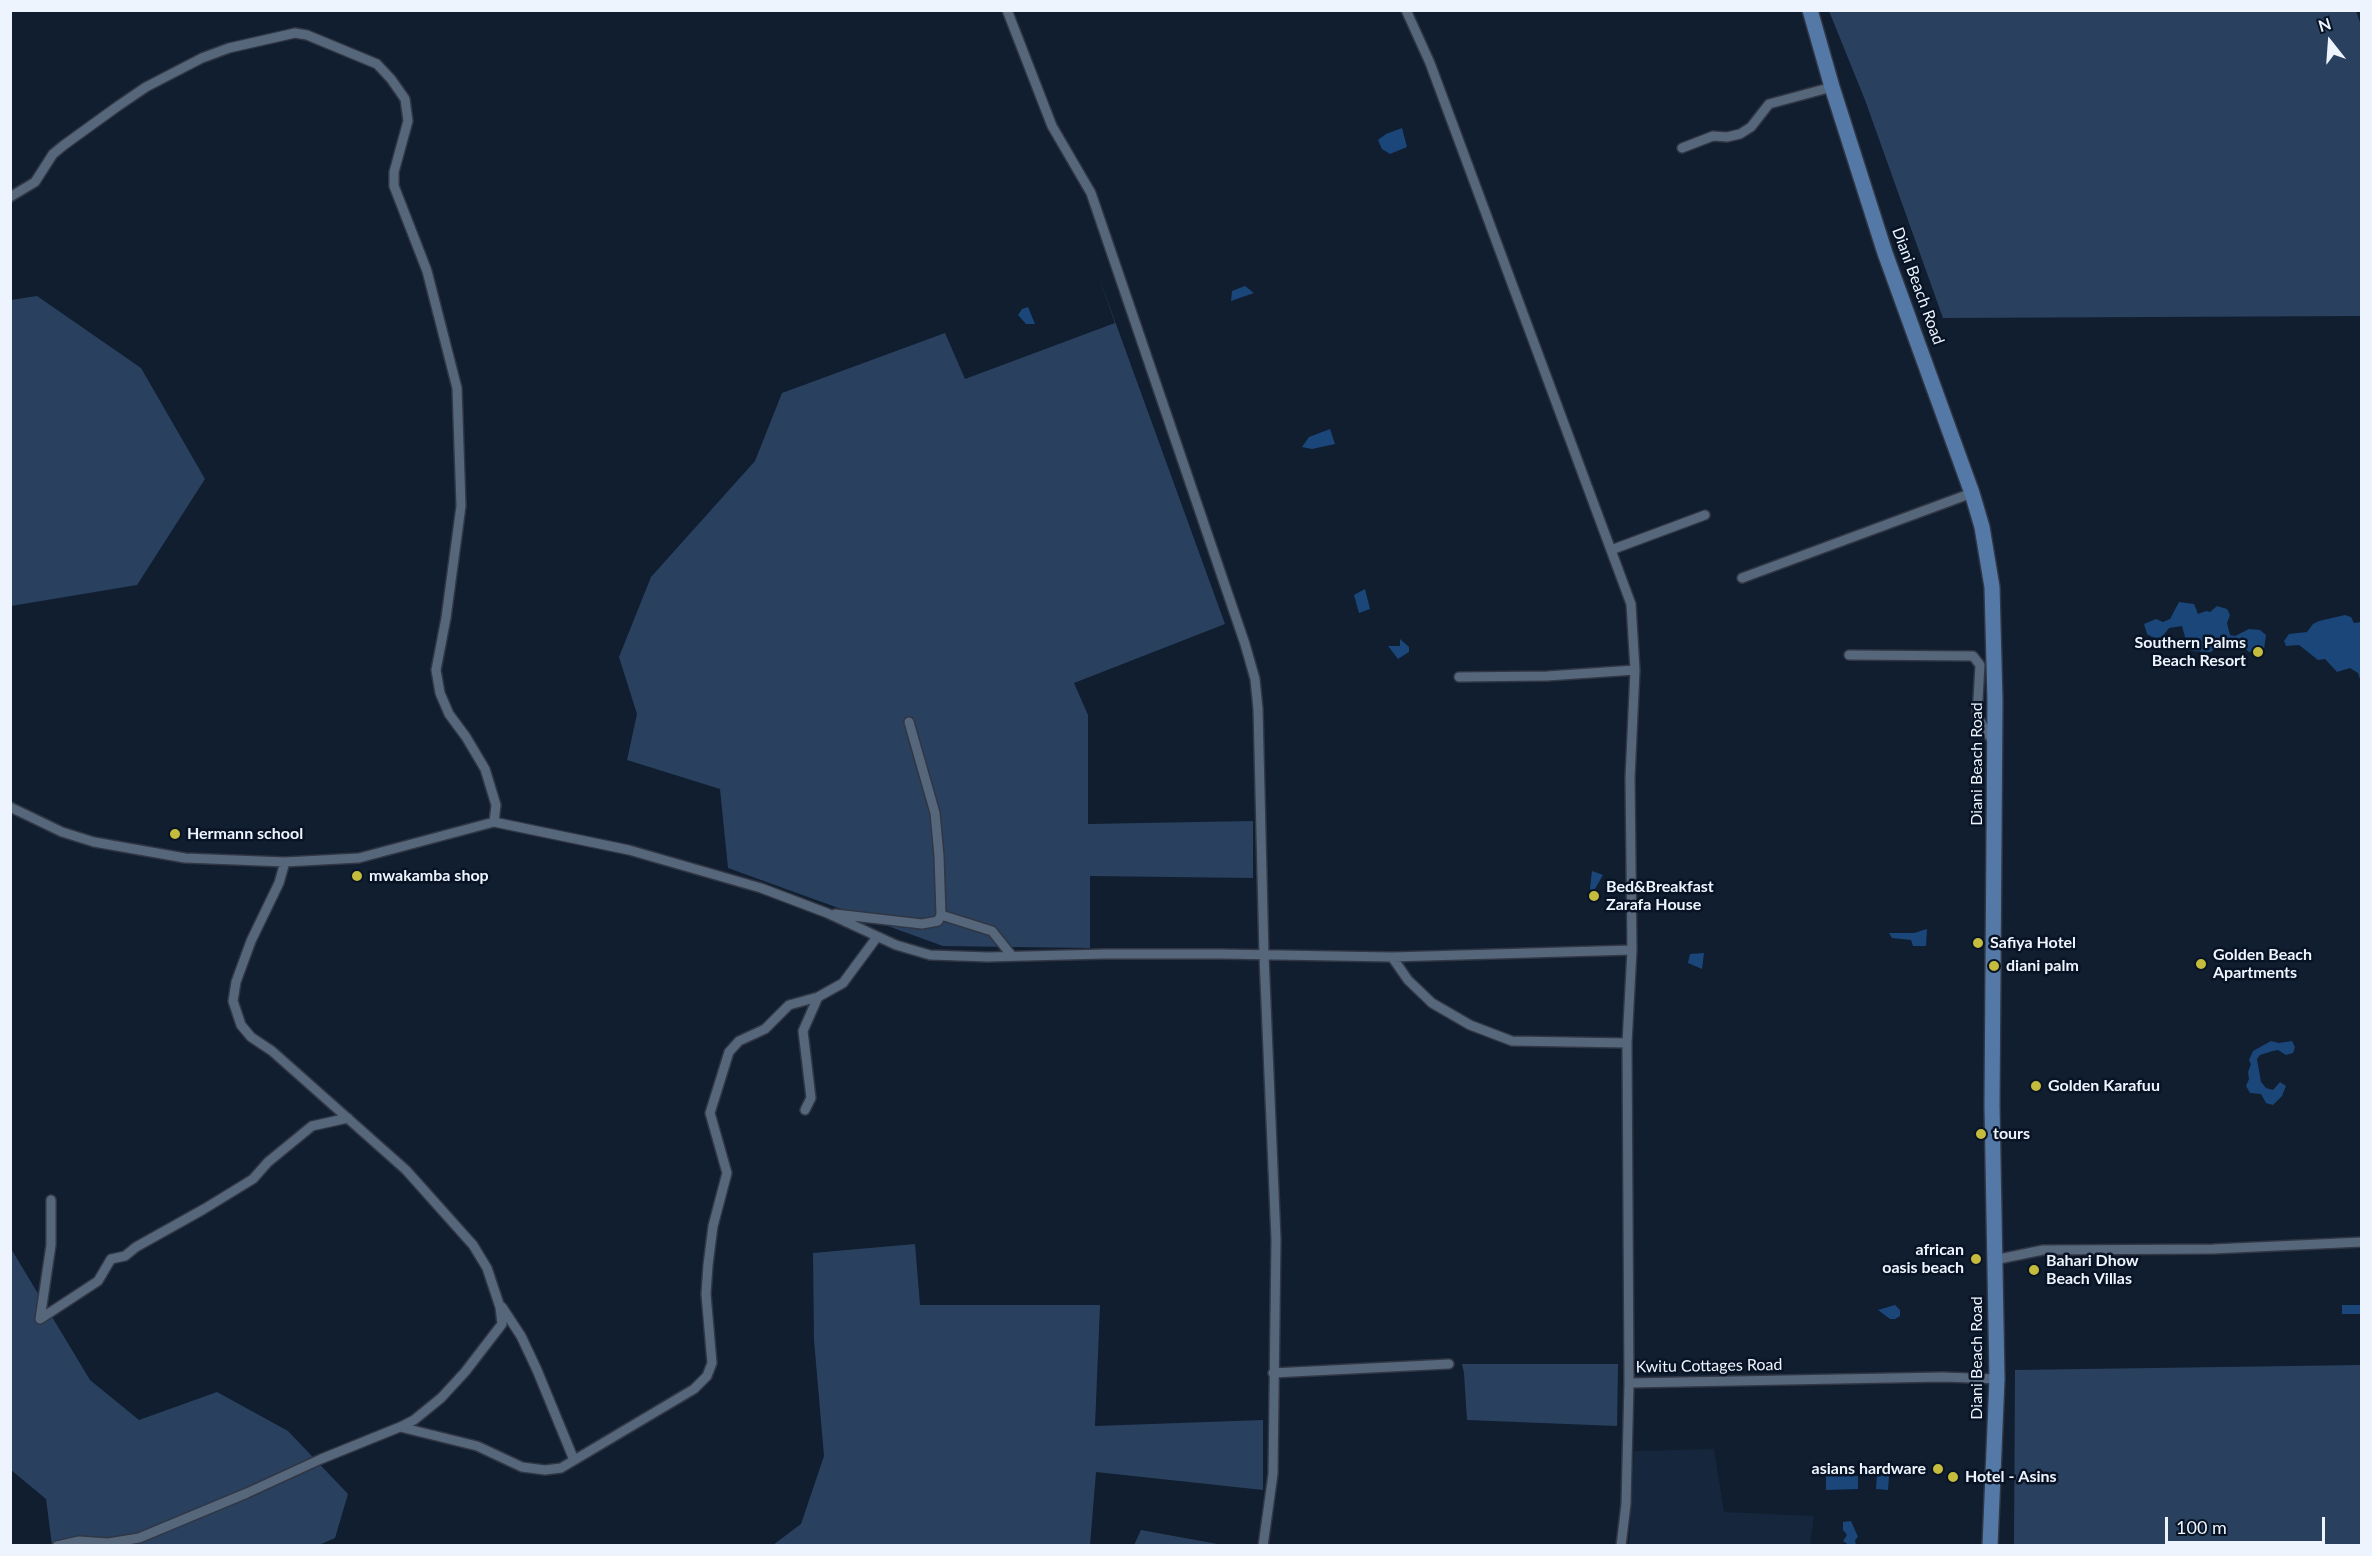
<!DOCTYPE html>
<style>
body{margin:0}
#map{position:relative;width:2372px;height:1556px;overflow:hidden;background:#101e2f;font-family:Lato,sans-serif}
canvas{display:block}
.frame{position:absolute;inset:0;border:12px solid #edf4fe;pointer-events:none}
.north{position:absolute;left:2300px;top:12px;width:60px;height:60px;-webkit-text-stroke:4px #081425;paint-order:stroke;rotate:343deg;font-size:16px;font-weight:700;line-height:24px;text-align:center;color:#edf4fe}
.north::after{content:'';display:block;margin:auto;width:21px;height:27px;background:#edf4fe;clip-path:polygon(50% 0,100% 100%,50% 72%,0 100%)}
.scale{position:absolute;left:2165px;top:1517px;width:160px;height:27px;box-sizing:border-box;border:3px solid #edf4fe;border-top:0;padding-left:8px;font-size:18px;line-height:21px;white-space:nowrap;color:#edf4fe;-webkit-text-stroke:4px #081425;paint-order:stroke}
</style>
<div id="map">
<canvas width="2372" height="1556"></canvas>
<div class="frame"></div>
<div class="north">N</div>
<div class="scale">100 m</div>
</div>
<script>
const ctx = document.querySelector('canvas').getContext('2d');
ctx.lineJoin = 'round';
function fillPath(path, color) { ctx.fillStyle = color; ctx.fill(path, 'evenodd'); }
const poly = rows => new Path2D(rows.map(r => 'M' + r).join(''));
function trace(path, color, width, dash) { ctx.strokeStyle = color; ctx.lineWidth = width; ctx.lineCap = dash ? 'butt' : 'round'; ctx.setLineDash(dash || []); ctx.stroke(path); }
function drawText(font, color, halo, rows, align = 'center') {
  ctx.font = font + ' Lato,sans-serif'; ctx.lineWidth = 5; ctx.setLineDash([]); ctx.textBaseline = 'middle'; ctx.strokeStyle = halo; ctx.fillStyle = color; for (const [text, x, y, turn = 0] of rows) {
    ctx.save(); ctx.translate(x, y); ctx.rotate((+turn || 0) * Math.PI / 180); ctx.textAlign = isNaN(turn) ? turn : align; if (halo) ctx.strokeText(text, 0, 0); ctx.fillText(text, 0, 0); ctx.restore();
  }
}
const built = poly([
 [1714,1449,1724,1512,1814,1516,1810,1545,1629,1545,1634,1451]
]);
const green = poly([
 [1829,11,2356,11,2362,28,2361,316,1943,318,1865,100],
 [1096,269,1225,624,1074,683,1088,715,1088,824,1253,821,1253,878,1090,876,1090,948,943,946,728,868,720,789,627,760,637,714,619,657,651,577,755,461,782,393,945,333,965,379,1115,323],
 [37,296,141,368,205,479,137,585,11,606,11,300],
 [915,1244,920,1305,1100,1305,1095,1426,1263,1420,1263,1490,1096,1472,1090,1545,773,1545,801,1524,824,1456,814,1340,813,1253],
 [10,1247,90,1380,139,1420,217,1392,288,1431,348,1494,335,1538,317,1546,52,1545,46,1499,11,1470],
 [1462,1364,1618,1364,1617,1426,1467,1420,1464,1373],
 [2361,1365,2361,1545,2014,1545,2015,1370],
 [1141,1530,1223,1545,1134,1545]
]);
const water = poly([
 [1402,128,1407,147,1390,154,1382,149,1378,140,1386,134],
 [1245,286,1254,293,1231,301,1232,291],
 [1028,307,1035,324,1026,324,1018,315,1022,309],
 [1330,429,1335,444,1312,449,1302,447,1309,437],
 [1365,589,1370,609,1359,613,1354,595],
 [2179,602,2194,604,2198,614,2206,611,2210,612,2217,606,2227,609,2230,615,2227,623,2230,635,2235,636,2249,629,2260,630,2266,635,2264,649,2249,652,2241,645,2228,643,2215,648,2211,652,2192,651,2188,648,2182,626,2169,628,2162,637,2156,639,2147,634,2144,624,2156,619,2163,622,2170,619],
 [2345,615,2351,617,2354,623,2361,622,2361,682,2358,673,2350,668,2337,672,2325,659,2318,660,2299,645,2286,646,2284,641,2289,634,2307,632,2313,624,2319,621],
 [1400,639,1409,647,1409,652,1398,659,1388,646,1400,646],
 [1592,871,1603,875,1592,894,1590,888],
 [1927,929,1926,946,1913,946,1911,940,1892,938,1889,933,1914,933],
 [1704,953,1702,969,1688,963,1690,954],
 [2271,1041,2279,1043,2292,1041,2295,1047,2293,1053,2286,1055,2278,1050,2273,1051,2260,1055,2257,1059,2261,1082,2266,1088,2273,1090,2280,1082,2286,1086,2282,1096,2273,1105,2266,1103,2261,1094,2250,1093,2246,1086,2249,1079,2248,1072,2251,1064,2249,1060,2253,1051],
 [1895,1305,1900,1310,1900,1316,1895,1319,1890,1319,1878,1310],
 [2342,1305,2361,1305,2361,1314,2342,1314],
 [1877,1475,1889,1476,1888,1490,1876,1489],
 [1826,1476,1858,1476,1858,1489,1826,1490],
 [1851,1521,1858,1537,1855,1540,1856,1545,1849,1545,1843,1541,1847,1535,1843,1530,1843,1522]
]);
const street = poly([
 [1007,10,1052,126,1091,193,1245,644,1255,679,1258,709,1264,956,1276,1239,1273,1474,1263,1546],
 [1406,10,1430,63,1631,604,1635,670,1630,778,1632,950,1627,1043],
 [1682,148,1713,136,1727,137,1740,134,1751,127,1769,104,1832,87],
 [10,197,35,182,53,154,64,145,118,106,146,87,202,58,229,48,295,33,307,35,377,64,391,79,405,99,408,121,394,172,394,186,427,271,457,388,461,506,446,618,436,670,440,693,449,714,466,737,485,769,496,805,494,822],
 [1611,550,1705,515],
 [1742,578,1972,493],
 [1849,655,1973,656,1980,665,1977,716,1993,742],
 [1459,677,1547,676,1635,670],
 [10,807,62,832,94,842,185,858,285,862,359,858,494,822,629,850,761,888,827,913,896,945,930,955,988,957,1105,954,1221,954,1392,957,1408,980,1432,1003,1470,1025,1512,1041,1627,1043,1629,1383,1943,1377,1997,1379],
 [835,914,922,924,938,921,941,915,939,856,935,813,909,722],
 [941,915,992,931,1012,956],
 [1392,957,1632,950],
 [805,1110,811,1098,803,1031,818,997],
 [51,1200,51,1245,40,1319,98,1281,111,1259,125,1256,136,1247,204,1209,253,1179,268,1162,312,1126,348,1118],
 [1994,1260,2043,1250,2213,1249,2362,1242],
 [502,1307,521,1336,537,1370,574,1460],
 [1273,1373,1449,1364],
 [400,1427,477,1446,522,1467,545,1470,561,1468,694,1389,707,1376,712,1363,706,1294,708,1265,713,1226,727,1173,710,1113,729,1052,739,1041,765,1029,789,1005,818,997,843,983,877,937],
 [57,1546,79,1541,108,1543,139,1538,247,1493,321,1459,400,1427,414,1420,441,1398,465,1372,502,1324,500,1307,487,1268,473,1245,406,1170,272,1051,251,1037,241,1025,233,1001,236,982,251,941,279,883,285,862],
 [1621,1546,1626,1504,1629,1383]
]);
const primary = poly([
 [1810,10,1832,87,1885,253,1972,493,1982,527,1992,587,1995,701,1992,1105,1997,1379,1990,1546]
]);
const markers = [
 [2258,652,6,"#c5bc3d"],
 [175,834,6,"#c5bc3d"],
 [357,876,6,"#c5bc3d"],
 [1594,896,6,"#c5bc3d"],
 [1978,943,6,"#c5bc3d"],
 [2201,964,6,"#c5bc3d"],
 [1994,966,6,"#c5bc3d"],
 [2036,1086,6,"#c5bc3d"],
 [1981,1134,6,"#c5bc3d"],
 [1976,1259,6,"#c5bc3d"],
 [2034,1270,6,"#c5bc3d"],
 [1938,1469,6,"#c5bc3d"],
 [1953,1477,6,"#c5bc3d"]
];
const streetNames = [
 ["Diani Beach Road",1918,286,70],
 ["Diani Beach Road",1977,764,-90],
 ["Diani Beach Road",1977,1358,-90],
 ["Kwitu Cottages Road",1709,1366,-1]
];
const poiNames = [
 ["Southern Palms",2246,643,"right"],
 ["Beach Resort",2246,661,"right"],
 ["Hermann school",187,834],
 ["mwakamba shop",369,876],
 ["Bed&Breakfast",1606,887],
 ["Zarafa House",1606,905],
 ["Safiya Hotel",1990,943],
 ["Golden Beach",2213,955],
 ["Apartments",2213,973],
 ["diani palm",2006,966],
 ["Golden Karafuu",2048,1086],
 ["tours",1993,1134],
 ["african",1964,1250,"right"],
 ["oasis beach",1964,1268,"right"],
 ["Bahari Dhow",2046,1261],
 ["Beach Villas",2046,1279],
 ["asians hardware",1926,1469,"right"],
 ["Hotel - Asins",1965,1477]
];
fillPath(built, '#16273d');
fillPath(green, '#29415f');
fillPath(water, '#1b467a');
trace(street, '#303644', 12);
trace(primary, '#303644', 18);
trace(street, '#56667b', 9);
trace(primary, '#5479a7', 15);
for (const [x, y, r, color] of markers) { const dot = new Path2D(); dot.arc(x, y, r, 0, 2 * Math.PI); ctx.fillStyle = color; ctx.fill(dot); trace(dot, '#081425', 2); }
drawText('16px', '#edf4fe', '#081425', streetNames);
drawText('bold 16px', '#edf4fe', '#081425', poiNames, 'left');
</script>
